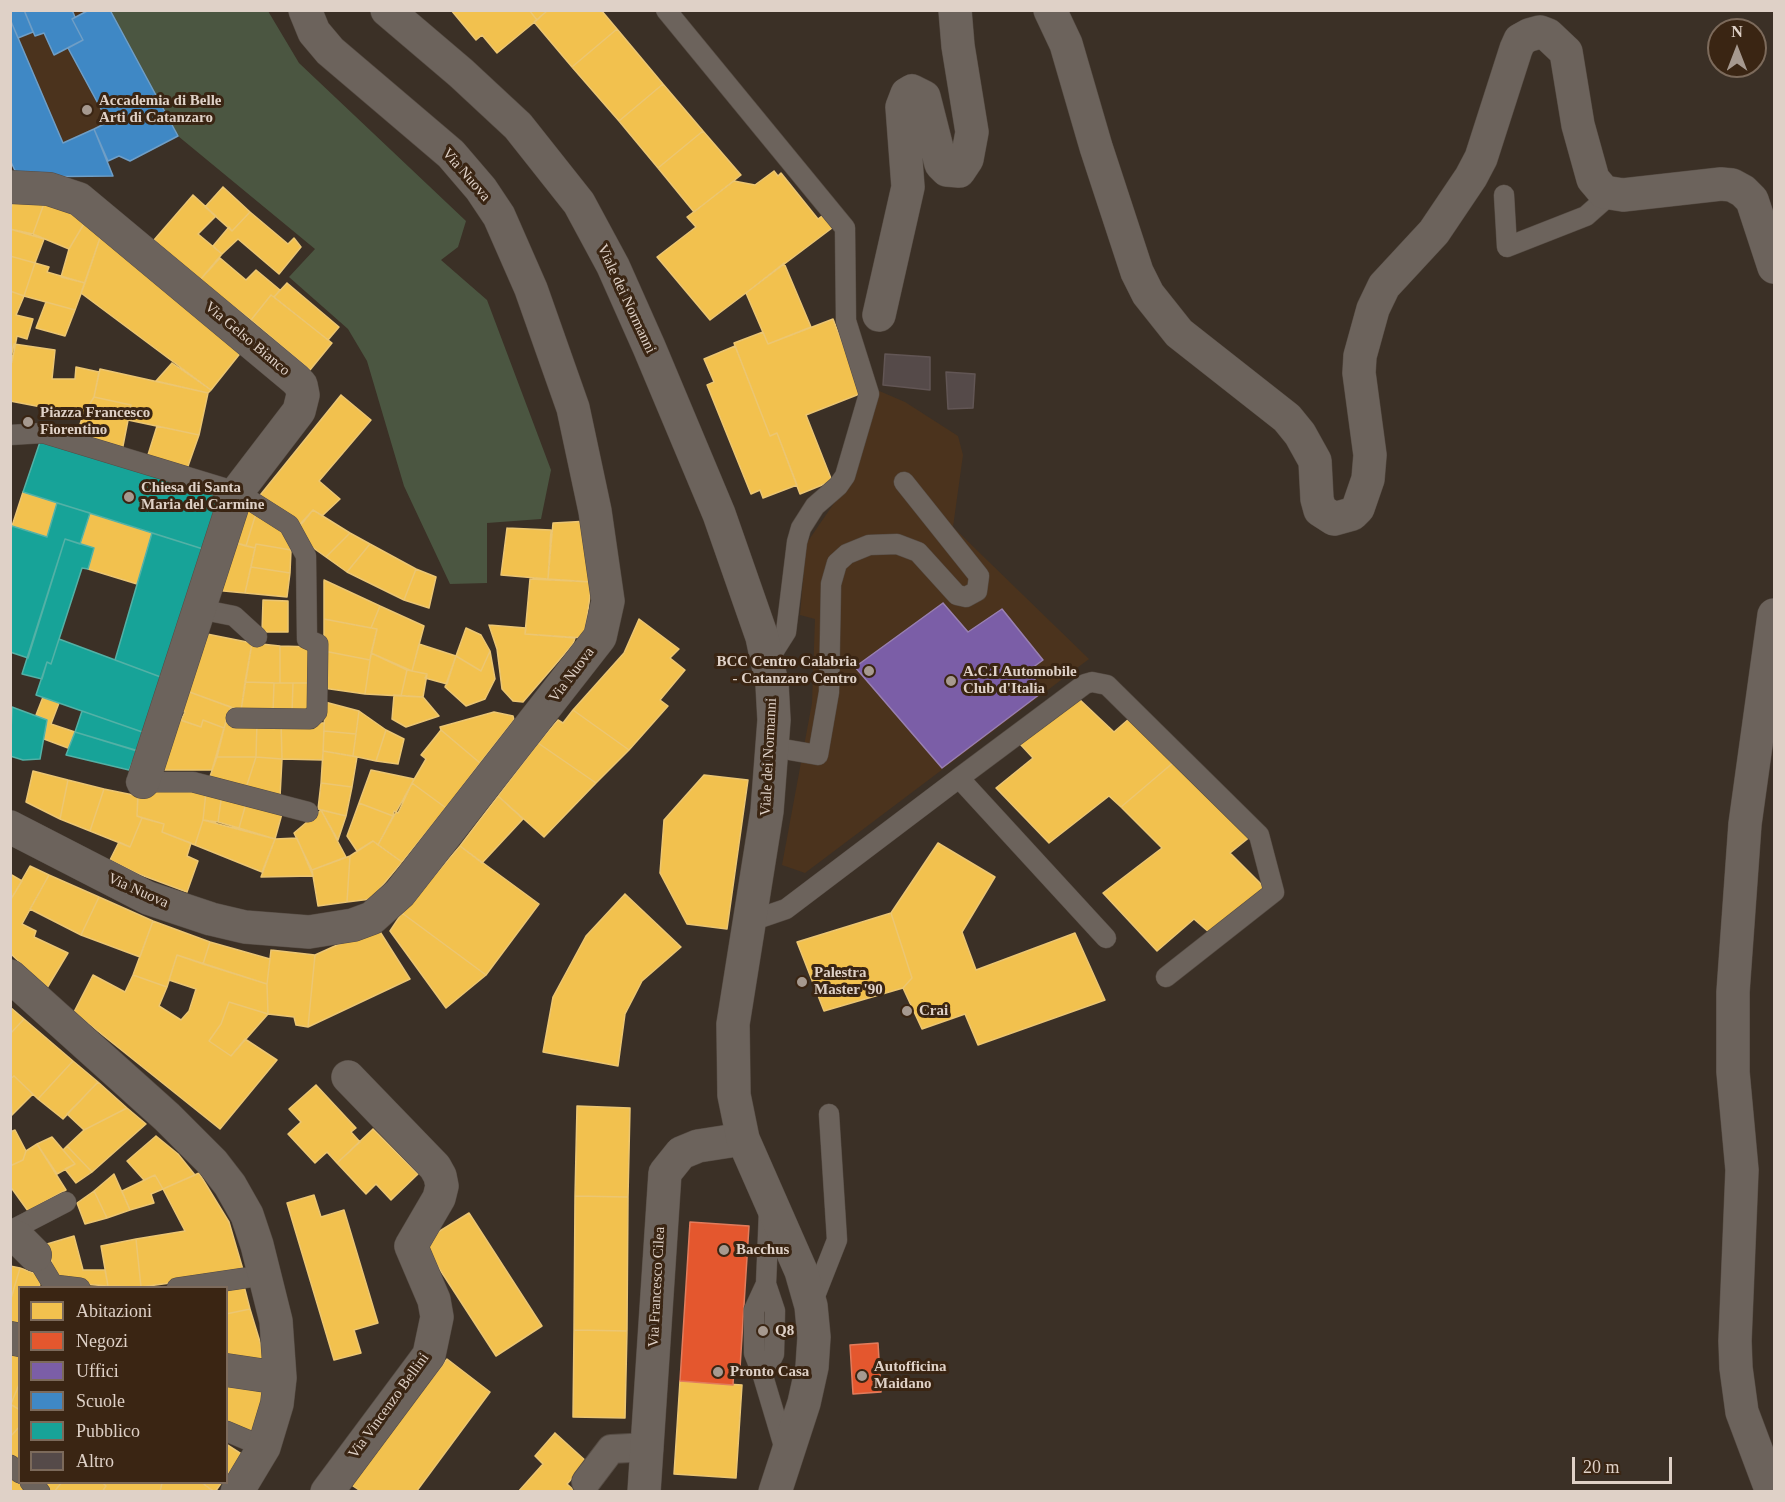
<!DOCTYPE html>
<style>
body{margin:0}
#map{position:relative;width:1785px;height:1502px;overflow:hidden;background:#3b3026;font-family:Georgia,serif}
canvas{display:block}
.frame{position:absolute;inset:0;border:12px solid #dfd1c7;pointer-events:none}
.legend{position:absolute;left:18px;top:1286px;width:210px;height:198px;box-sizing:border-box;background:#3a2513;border:2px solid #7c6a5b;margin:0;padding:8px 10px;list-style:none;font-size:18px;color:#dfd1c7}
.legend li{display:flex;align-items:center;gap:12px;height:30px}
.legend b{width:30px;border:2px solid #7c6a5b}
.north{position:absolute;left:1707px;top:18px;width:60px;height:60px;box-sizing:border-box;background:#3a2513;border:2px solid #7c6a5b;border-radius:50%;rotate:0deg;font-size:16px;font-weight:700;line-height:24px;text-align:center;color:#dfd1c7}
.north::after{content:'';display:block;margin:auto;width:21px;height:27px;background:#a6998f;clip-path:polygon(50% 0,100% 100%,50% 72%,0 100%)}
.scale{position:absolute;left:1572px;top:1457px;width:100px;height:27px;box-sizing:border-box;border:3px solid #dfd1c7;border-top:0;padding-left:8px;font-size:18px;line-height:21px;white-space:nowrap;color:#dfd1c7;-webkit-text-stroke:4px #3a2513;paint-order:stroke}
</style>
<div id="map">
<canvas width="1785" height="1502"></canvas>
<div class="frame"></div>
<ul class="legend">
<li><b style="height:16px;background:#f2c14e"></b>Abitazioni</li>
<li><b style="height:16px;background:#e4572e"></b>Negozi</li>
<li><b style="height:16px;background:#7b5ea7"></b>Uffici</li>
<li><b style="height:16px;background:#3f88c5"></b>Scuole</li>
<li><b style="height:16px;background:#17a398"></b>Pubblico</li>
<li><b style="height:16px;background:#554a49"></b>Altro</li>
</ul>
<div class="north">N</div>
<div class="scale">20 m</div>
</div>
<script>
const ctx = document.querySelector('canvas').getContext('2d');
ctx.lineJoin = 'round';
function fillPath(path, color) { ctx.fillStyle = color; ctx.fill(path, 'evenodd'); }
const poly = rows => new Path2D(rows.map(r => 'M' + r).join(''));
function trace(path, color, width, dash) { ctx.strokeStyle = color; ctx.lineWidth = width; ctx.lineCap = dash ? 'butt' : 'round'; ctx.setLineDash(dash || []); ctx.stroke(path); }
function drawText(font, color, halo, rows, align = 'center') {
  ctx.font = font + ' Georgia,serif'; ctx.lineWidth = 6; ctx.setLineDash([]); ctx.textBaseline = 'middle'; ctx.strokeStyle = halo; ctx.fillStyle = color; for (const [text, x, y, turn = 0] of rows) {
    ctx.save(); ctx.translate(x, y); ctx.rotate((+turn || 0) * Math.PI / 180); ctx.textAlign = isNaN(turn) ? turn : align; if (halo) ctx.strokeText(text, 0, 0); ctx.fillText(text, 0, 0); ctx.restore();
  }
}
const built = poly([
 [11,11,110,11,178,136,130,161,119,156,108,161,113,176,18,177],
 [877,390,905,402,958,436,963,455,953,527,1089,659,805,873,782,865,812,703,815,619,800,615,806,544,854,474,871,421]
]);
const green = poly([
 [110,11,268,11,299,63,466,221,458,247,441,260,487,300,551,470,541,519,487,523,487,583,450,584,404,486,367,361,348,329,289,277,315,249,178,136]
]);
const homes = poly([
 [451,10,529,10,537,20,497,53,482,35,476,40,451,10],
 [529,10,548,10,537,20,529,10],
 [548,10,601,10,617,29,572,67,534,22,548,10],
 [617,29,663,84,619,121,572,67,617,29],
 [663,84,703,131,658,168,619,121,663,84],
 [703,131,741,175,694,212,658,168,703,131],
 [774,171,778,176,781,173,818,219,826,213,836,225,710,320,657,257,696,227,687,217,734,181,755,185,774,171],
 [223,187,250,212,232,231,205,207,223,187],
 [16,194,46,198,33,234,10,229,10,211,16,194],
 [193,195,216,216,198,234,222,254,200,280,154,240,193,195],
 [46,198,85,222,69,249,33,234,46,198],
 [250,212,288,244,294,238,301,247,279,274,238,239,222,254,213,246,229,227,232,231,250,212],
 [85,222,101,235,85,283,61,277,69,249,85,222],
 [10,229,44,239,35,263,10,256,10,229],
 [101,235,242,351,211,390,81,293,101,235],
 [10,256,35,263,24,296,10,291,10,256],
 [220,258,246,280,256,270,280,290,274,297,271,295,251,320,200,280,220,258],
 [35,263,49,267,47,272,85,283,75,310,24,296,35,263],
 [784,263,811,327,768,344,746,293,784,263],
 [287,283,339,327,328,340,274,297,287,283],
 [10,291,24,296,16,315,33,319,27,339,17,336,12,362,10,291],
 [271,295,332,343,310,370,251,320,271,295],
 [46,302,75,310,65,336,36,328,46,302],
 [833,319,862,393,806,415,832,481,800,494,777,433,770,436,734,343,763,332,768,344,833,319],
 [14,344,55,350,52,379,75,379,76,367,99,372,94,397,83,415,10,401,10,362,14,344],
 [735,346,770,436,777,433,797,485,763,498,760,490,751,494,707,385,714,382,704,359,735,346],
 [172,363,211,390,208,393,156,381,172,363],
 [100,369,208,393,199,435,128,420,131,405,94,397,100,369],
 [341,395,371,420,319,481,340,499,322,516,313,510,299,525,257,499,341,395],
 [94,397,131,405,122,451,75,440,83,415,94,397],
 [157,426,199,435,187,469,147,458,157,426],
 [23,492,57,503,47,537,12,526,23,492],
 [243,502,257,510,246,546,229,541,243,502],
 [257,510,292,537,291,550,256,544,255,548,246,546,257,510],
 [313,510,350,533,326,557,298,537,295,532,313,510],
 [90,513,152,533,137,584,88,569,94,548,80,544,90,513],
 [589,521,592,582,548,579,553,523,589,521],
 [507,528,551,530,548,579,501,575,507,528],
 [350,533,370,544,347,572,326,557,350,533],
 [229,541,255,548,245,593,213,590,229,541],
 [256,544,291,550,290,573,251,567,256,544],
 [370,544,416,569,404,600,347,572,370,544],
 [251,567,290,573,287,597,245,593,251,567],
 [416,569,436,577,429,608,404,600,416,569],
 [530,579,592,582,584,638,525,634,530,579],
 [324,580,380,606,371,628,324,619,324,580],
 [263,600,288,601,288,632,262,632,263,600],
 [380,606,424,626,412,671,371,653,377,629,371,628,380,606],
 [324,619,377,629,370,660,324,651,324,619],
 [639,619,679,649,670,658,685,670,660,700,668,706,629,750,573,710,624,653,639,619],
 [489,625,526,628,525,634,575,638,573,644,523,702,513,701,502,689,497,649,489,625],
 [466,628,481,635,490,651,481,671,456,656,466,628],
 [202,633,252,643,241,711,184,690,202,633],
 [252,643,280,646,280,683,245,682,252,643],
 [419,644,456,656,447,684,425,678,427,674,412,671,419,644],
 [280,646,314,647,314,683,280,683,280,646],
 [324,651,370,660,365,694,323,688,324,651],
 [490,651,495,679,485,699,466,706,445,687,456,656,481,671,490,651],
 [371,653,407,670,401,696,365,694,371,653],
 [407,670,427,674,423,697,401,696,407,670],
 [245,682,274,683,273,712,241,711,245,682],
 [274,683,293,683,292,713,273,712,274,683],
 [293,683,314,683,313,713,292,713,293,683],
 [184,690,231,707,224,728,203,720,201,727,181,720,185,712,177,710,184,690],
 [394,695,423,697,439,716,406,727,392,719,394,695],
 [43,697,59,703,51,724,75,732,68,748,44,739,47,720,36,715,43,697],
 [1078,698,1114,732,1130,718,1174,762,1121,807,1109,796,1049,843,996,788,1033,758,1020,744,1078,698],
 [325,702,359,711,356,734,324,731,325,702],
 [573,710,629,750,596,783,538,743,558,720,563,723,573,710],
 [359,711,386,730,376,761,353,756,359,711],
 [494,712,513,716,514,720,480,763,441,730,440,727,494,712],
 [174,718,201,727,203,720,224,728,212,770,158,770,174,718],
 [226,721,257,722,256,757,217,757,226,721],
 [257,722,281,722,282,759,256,757,257,722],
 [281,722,324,723,323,760,282,759,281,722],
 [386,730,404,739,398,764,376,761,386,730],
 [441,730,480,763,446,808,412,783,426,759,421,755,441,730],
 [324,731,356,734,353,756,323,751,324,731],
 [538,743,596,783,544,837,498,796,538,743],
 [323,751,357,757,352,787,321,783,323,751],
 [217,757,256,757,246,788,209,779,217,757],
 [256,757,282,759,280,797,246,788,256,757],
 [1174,762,1251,836,1230,853,1268,891,1211,934,1194,919,1157,951,1103,893,1162,848,1121,807,1174,762],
 [371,770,414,779,398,813,394,811,393,816,359,803,371,770],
 [33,771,68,780,60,819,26,802,33,771],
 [704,775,748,780,727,929,687,924,660,873,664,820,704,775],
 [68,780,104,789,90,831,60,819,68,780],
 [321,783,352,787,346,816,318,809,321,783],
 [412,783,446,808,402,862,378,845,412,783],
 [104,789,138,796,137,816,142,818,130,847,90,831,104,789],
 [138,791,206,792,203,820,195,845,162,832,164,824,137,816,138,791],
 [206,792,222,793,218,822,203,820,206,792],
 [222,793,247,800,239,828,218,822,222,793],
 [498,796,523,819,482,863,460,846,498,796],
 [247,800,283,810,275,839,239,828,247,800],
 [359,803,393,816,378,845,373,841,357,851,347,836,359,803],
 [321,810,346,857,312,870,294,833,321,810],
 [321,810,346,816,338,840,321,810],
 [142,818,164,824,162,832,191,843,187,856,198,861,187,892,136,873,110,860,119,842,130,847,142,818],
 [203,820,275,839,262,872,195,845,203,820],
 [297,838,313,876,261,877,275,839,297,838],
 [373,841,402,862,371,899,347,902,350,856,373,841],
 [938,843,995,877,962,932,976,970,1075,933,1105,1000,978,1045,965,1014,922,1029,903,988,912,978,891,913,938,843],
 [460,846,539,904,486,975,402,913,460,846],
 [350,856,347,902,318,906,312,870,350,856],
 [30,866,49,875,22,924,36,931,34,937,68,953,47,988,10,953,10,901,30,866],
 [10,874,22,881,11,899,10,899,10,874],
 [49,875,99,897,81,935,30,909,49,875],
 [625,894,681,947,642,981,625,1014,618,1066,543,1052,553,997,586,936,625,894],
 [99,897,153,921,140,957,81,935,99,897],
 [402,913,486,975,446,1008,390,931,402,913],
 [891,913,912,978,903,988,824,1011,797,942,891,913],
 [153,921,210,942,203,964,177,955,167,987,133,975,153,921],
 [377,927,410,979,308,1027,315,955,377,927],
 [210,942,270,959,267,984,203,964,210,942],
 [271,950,315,955,308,1027,296,1025,294,1017,268,1014,267,984,271,950],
 [177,955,267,984,268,1014,229,1002,221,1024,209,1041,231,1056,245,1039,277,1060,220,1129,74,1012,93,975,125,992,133,975,167,987,159,1006,181,1020,189,1011,196,989,169,980,177,955],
 [229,1002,268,1014,231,1056,209,1041,221,1024,229,1002],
 [10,1007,24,1019,10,1034,10,1007],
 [24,1019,73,1061,38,1099,14,1076,10,1079,10,1034,24,1019],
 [73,1061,98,1082,63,1119,38,1099,73,1061],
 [14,1076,33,1094,12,1115,10,1079,14,1076],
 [98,1082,127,1108,84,1130,67,1114,98,1082],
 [316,1085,356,1128,351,1132,360,1142,337,1163,327,1152,315,1163,288,1134,301,1122,289,1109,316,1085],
 [577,1106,630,1108,628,1197,575,1196,577,1106],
 [127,1108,146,1124,92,1172,67,1146,84,1130,127,1108],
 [373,1129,418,1174,391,1200,376,1184,366,1194,337,1163,373,1129],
 [15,1130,26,1151,23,1160,10,1166,10,1132,15,1130],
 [156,1136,178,1154,195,1175,163,1189,155,1175,144,1180,127,1161,156,1136],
 [52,1137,75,1164,57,1174,37,1144,52,1137],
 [37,1144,66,1190,28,1211,10,1186,10,1166,23,1160,26,1151,37,1144],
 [67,1146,92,1172,76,1183,65,1169,75,1164,63,1150,67,1146],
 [199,1173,229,1222,244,1273,141,1287,136,1239,185,1231,163,1189,199,1173],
 [114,1174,130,1210,107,1218,94,1191,114,1174],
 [155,1175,163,1189,151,1194,154,1203,130,1210,122,1191,155,1175],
 [94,1191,107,1218,85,1224,77,1203,94,1191],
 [314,1195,321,1217,344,1210,378,1323,354,1330,361,1353,334,1360,287,1203,314,1195],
 [575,1196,628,1197,627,1331,574,1330,575,1196],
 [469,1213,542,1326,496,1356,422,1242,469,1213],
 [74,1236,83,1270,105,1270,108,1286,57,1282,47,1244,74,1236],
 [136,1239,141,1287,108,1286,101,1246,136,1239],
 [10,1266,20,1268,10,1302,10,1266],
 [20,1268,42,1276,39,1288,20,1288,20,1332,10,1330,10,1302,20,1268],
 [243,1282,250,1309,226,1314,226,1288,243,1282],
 [250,1309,267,1365,226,1362,226,1314,250,1309],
 [574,1330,627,1331,625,1418,573,1417,574,1330],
 [10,1346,20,1348,20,1382,11,1404,10,1346],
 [447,1359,490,1392,416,1492,362,1492,350,1484,447,1359],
 [680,1381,742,1385,736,1478,674,1474,680,1381],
 [20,1382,20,1410,11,1404,20,1382],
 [226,1383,265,1392,256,1434,226,1423,226,1383],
 [10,1404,20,1410,20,1426,10,1437,10,1404],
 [20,1426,20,1466,10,1459,10,1437,20,1426],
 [555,1433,587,1462,567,1484,576,1492,518,1492,543,1464,535,1456,555,1433],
 [226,1444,243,1455,226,1476,226,1444],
 [10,1470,20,1482,25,1482,34,1492,10,1492,10,1470],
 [38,1482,62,1482,54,1492,47,1492,38,1482],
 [62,1482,102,1482,106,1486,102,1492,54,1492,62,1482],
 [102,1482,161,1482,162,1483,160,1492,102,1492,106,1486,102,1482],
 [201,1482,214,1492,160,1492,162,1482,201,1482],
 [201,1482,222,1482,215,1492,201,1482]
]);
const shops = poly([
 [690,1222,749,1226,740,1368,734,1368,733,1385,680,1381,690,1222],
 [878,1343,881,1392,853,1394,850,1345,878,1343]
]);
const offices = poly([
 [943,603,968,632,1002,609,1043,660,1028,671,1044,691,942,768,855,667,943,603]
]);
const schools = poly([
 [10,10,24,10,33,32,18,38,10,19,10,10],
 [24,10,72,10,75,17,72,19,83,40,54,55,44,33,35,36,24,10],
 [89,10,110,10,178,136,130,161,119,156,108,161,94,129,108,122,68,48,83,40,72,19,89,10],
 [10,19,63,143,94,129,113,176,18,177,10,160,10,19]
]);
const public = poly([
 [42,436,220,490,203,549,23,492,42,436],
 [57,503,90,513,80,544,65,539,28,658,10,652,10,532,12,526,47,537,57,503],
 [152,533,203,549,166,679,115,660,152,533],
 [65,539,94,548,88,569,82,568,51,664,47,662,42,679,22,674,65,539],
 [59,639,166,679,148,734,36,695,47,662,51,664,59,639],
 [12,707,47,720,40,759,23,760,10,756,12,707],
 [82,711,148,734,142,752,75,732,82,711],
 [75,732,137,751,129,770,66,755,75,732]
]);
const building = poly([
 [885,354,930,357,930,390,883,385,885,354],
 [946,372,975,374,973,408,948,409,946,372]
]);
const service = poly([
 [666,10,845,228,846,321,869,394,845,476,838,486,815,506,801,528,797,542,786,632,767,662],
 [1504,195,1507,247,1586,216,1611,194],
 [10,435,43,433,237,492,289,525,306,556,307,639,318,644,317,712,310,719,236,718],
 [199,609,234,616,257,637],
 [772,747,818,755,829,692,831,584,837,563,847,554,869,545,897,544,918,552,957,595,966,597,977,591,979,576,904,482],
 [136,782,193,782,308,812],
 [748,922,786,909,959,778],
 [1106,938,959,778,1085,684,1092,682,1107,685,1259,835,1274,892,1166,977],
 [769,1211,766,1284,775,1311,774,1354,763,1376,786,1453],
 [10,1231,66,1202],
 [35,1255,55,1288],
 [55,1285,80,1288],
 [177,1288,265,1275],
 [811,1306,837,1240,829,1114],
 [763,1376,754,1353,754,1310,766,1284],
 [226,1431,264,1447],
 [10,1465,20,1473],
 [30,1482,40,1492]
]);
const pedestrian = poly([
 [586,1482,611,1449,649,1447]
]);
const minor = poly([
 [1050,10,1066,44,1096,147,1137,272,1148,294,1179,333,1287,418,1300,434,1315,461,1317,499,1320,510,1334,519,1352,514,1358,508,1368,479,1370,455,1359,373,1360,356,1373,309,1384,286,1434,232,1471,177,1481,158,1516,49,1520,40,1529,35,1540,32,1548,35,1566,52,1578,125,1593,179,1604,192,1623,195,1721,184,1732,185,1743,191,1752,200,1774,267],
 [10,187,49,189,79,199,295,379,301,385,303,395,299,411,237,492,143,782],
 [879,315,908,187,902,107,907,94,912,91,924,97,941,164,947,170,959,171,967,159,972,132,958,46,955,10],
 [10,827,148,898,211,919,245,927,309,932,353,925,372,918,400,893,600,637,608,601,595,511,573,408,531,289,499,216,481,189,451,154,330,51,314,32,305,10],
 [10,976,167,1117,213,1163,230,1185,247,1215,257,1245,276,1321,280,1378,277,1404,264,1447,237,1492],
 [10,1235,18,1238,35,1255],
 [10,1338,20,1340],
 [226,1370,280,1378],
 [327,1492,429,1355,437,1317,434,1300,411,1246,439,1198,442,1186,440,1176,435,1167,348,1077],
 [644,1492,665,1173,681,1153,698,1146,743,1139],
 [1772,1492,1742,1412,1736,1368,1735,1341,1742,1170,1733,1072,1733,992,1745,824,1774,615]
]);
const tertiary = poly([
 [387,10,461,73,518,126,579,203,613,266,649,347,719,514,762,637,772,684,774,720,767,811,733,1024,734,1095,743,1139,801,1271,811,1306,814,1337,812,1367,804,1403,775,1492]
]);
const markers = [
 [87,110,6,"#a6998f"],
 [28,422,6,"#a6998f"],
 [129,497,6,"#a6998f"],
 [869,671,6,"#a6998f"],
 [951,681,6,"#a6998f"],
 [802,982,6,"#a6998f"],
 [907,1011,6,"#a6998f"],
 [724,1250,6,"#a6998f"],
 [763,1331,6,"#a6998f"],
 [718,1372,6,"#a6998f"],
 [862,1376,6,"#a6998f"]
];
const poiNames = [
 ["Accademia di Belle",99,101],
 ["Arti di Catanzaro",99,118],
 ["Piazza Francesco",40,413],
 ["Fiorentino",40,430],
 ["Chiesa di Santa",141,488],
 ["Maria del Carmine",141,505],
 ["BCC Centro Calabria",857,662,"right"],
 ["- Catanzaro Centro",857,679,"right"],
 ["A.C.I Automobile",963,672],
 ["Club d'Italia",963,689],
 ["Palestra",814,973],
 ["Master '90",814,990],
 ["Crai",919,1011],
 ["Bacchus",736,1250],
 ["Q8",775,1331],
 ["Autofficina",874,1367],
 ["Maidano",874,1384],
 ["Pronto Casa",730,1372]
];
const streetNames = [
 ["Via Nuova",466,175,49],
 ["Viale dei Normanni",626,299,65],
 ["Via Gelso Bianco",247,339,40],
 ["Via Nuova",572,675,-53],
 ["Viale dei Normanni",769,757,-87],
 ["Via Nuova",138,891,24],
 ["Via Francesco Cilea",657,1287,-87],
 ["Via Vincenzo Bellini",389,1406,-54]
];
fillPath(built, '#4b331d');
fillPath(green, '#4b5641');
fillPath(homes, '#f2c14e');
trace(homes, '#ecc672', 1.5);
fillPath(shops, '#e4572e');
trace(shops, '#e27c5c', 1.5);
fillPath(offices, '#7b5ea7');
trace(offices, '#9980b1', 1.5);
fillPath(schools, '#3f88c5');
trace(schools, '#6f9ec6', 1.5);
fillPath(public, '#17a398');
trace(public, '#53b1a6', 1.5);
fillPath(building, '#554a49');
trace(building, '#625655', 1.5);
trace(service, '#564c44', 21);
trace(pedestrian, '#564c44', 30);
trace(minor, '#564c44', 34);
trace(tertiary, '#564c44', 34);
trace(service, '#6c635c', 20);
trace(pedestrian, '#6c635c', 28);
trace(minor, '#6c635c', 33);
trace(tertiary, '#6c635c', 33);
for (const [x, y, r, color] of markers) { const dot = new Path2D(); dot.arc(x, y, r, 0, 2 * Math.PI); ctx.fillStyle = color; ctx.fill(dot); trace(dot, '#3a2513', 2); }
drawText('bold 15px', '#dfd1c7', '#3a2513', poiNames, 'left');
drawText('15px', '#dfd1c7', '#3a2513', streetNames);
</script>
